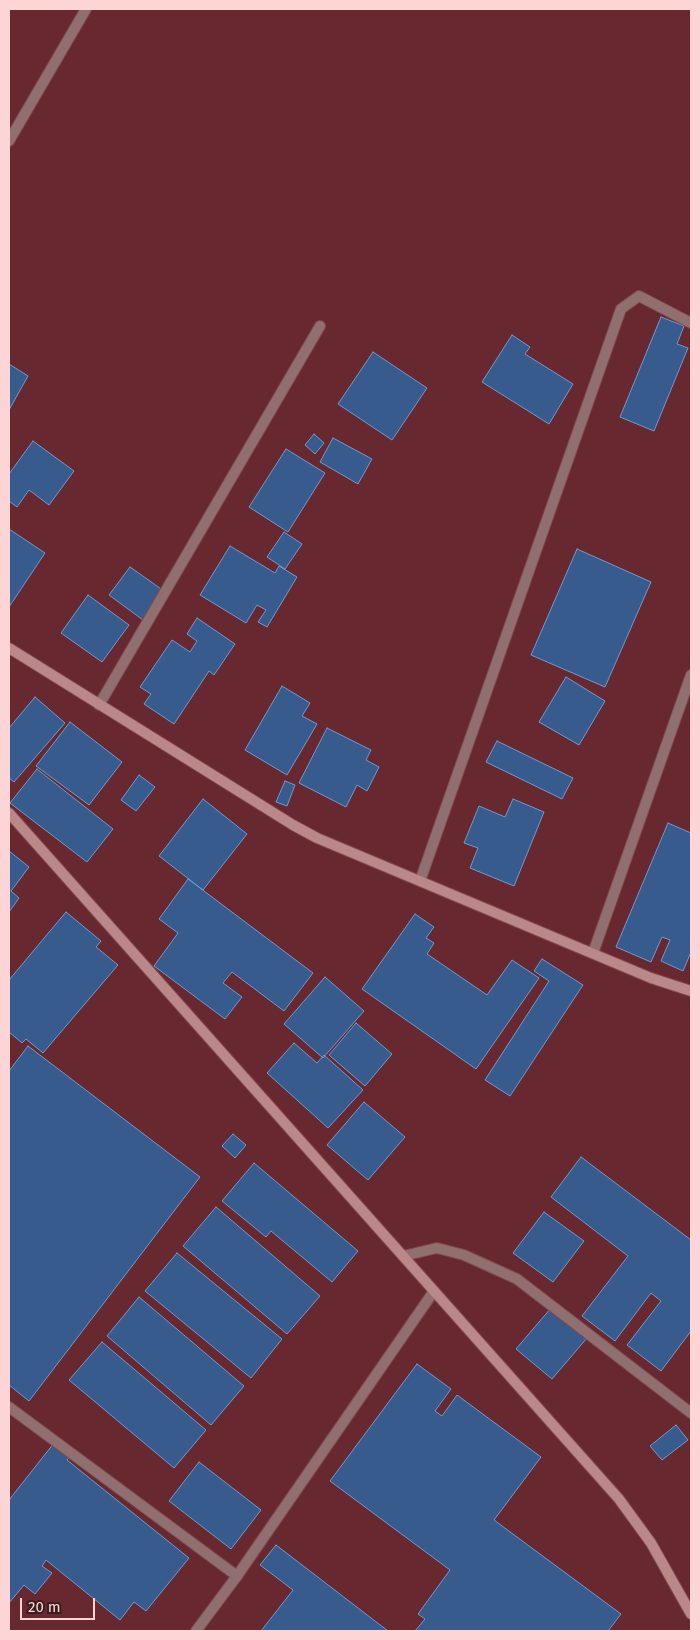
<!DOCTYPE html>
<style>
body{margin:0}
#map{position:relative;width:700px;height:1640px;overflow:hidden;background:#68282f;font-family:"Fira Sans",sans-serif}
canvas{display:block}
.frame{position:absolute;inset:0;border:10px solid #fed5d6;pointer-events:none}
.scale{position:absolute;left:20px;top:1598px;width:75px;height:22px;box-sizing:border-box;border:2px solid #fed5d6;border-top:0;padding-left:6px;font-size:15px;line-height:18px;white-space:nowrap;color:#fed5d6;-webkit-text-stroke:4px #3a1d1f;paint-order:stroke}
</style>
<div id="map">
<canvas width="700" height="1640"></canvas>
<div class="frame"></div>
<div class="scale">20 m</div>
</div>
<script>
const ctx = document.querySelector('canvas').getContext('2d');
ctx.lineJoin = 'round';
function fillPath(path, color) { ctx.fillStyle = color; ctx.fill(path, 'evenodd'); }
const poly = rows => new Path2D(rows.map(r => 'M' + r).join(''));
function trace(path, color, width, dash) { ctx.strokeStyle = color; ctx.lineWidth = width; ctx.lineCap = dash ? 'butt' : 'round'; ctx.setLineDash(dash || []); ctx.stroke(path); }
const building = poly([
 [661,317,684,326,677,344,688,348,654,431,620,417,661,317],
 [512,335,530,347,525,354,573,384,549,424,482,382,512,335],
 [373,352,427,388,392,440,338,404,373,352],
 [9,364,28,376,9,410,9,364],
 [314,434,324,443,315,454,305,445,314,434],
 [333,438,372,459,358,484,320,462,333,438],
 [33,441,74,471,49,505,29,490,17,507,9,501,9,474,33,441],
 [286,449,325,473,288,532,249,507,286,449],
 [9,529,45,553,9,607,9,529],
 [284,532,302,544,285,569,267,557,284,532],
 [230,546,275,573,279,566,297,577,267,627,258,622,266,610,257,605,246,623,200,595,230,546],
 [577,549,651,582,605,687,531,655,577,549],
 [130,567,164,591,143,620,109,595,130,567],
 [88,595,129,625,102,662,61,633,88,595],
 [197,618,235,644,214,675,209,671,174,724,144,704,151,694,140,687,172,640,190,652,197,641,187,634,197,618],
 [566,677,605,701,579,745,539,722,566,677],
 [282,686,310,703,302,716,317,724,287,775,245,750,282,686],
 [35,697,65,723,14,782,9,778,9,728,35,697],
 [70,722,122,762,89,805,36,766,70,722],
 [327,728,371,750,366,760,379,767,367,791,357,785,346,807,299,783,327,728],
 [497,741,573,778,562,799,486,762,497,741],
 [37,769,113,829,87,862,10,803,37,769],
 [139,775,155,787,136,811,121,800,139,775],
 [285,781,295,785,287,806,276,802,285,781],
 [203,799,247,834,203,890,159,856,203,799],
 [513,799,544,812,514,886,470,868,478,848,464,843,479,806,505,817,513,799],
 [668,823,691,833,691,952,683,971,661,961,670,940,662,937,651,962,616,947,668,823],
 [9,851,29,867,11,891,19,898,9,912,9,851],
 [188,879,313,973,284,1011,232,972,223,983,242,997,225,1019,154,966,178,933,159,919,188,879],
 [66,912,101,941,96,947,118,965,43,1053,26,1039,22,1043,9,1032,9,980,66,912],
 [415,914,434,927,426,938,434,943,427,954,487,995,512,960,539,978,476,1069,362,989,415,914],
 [542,959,583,985,510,1096,485,1080,549,981,534,971,542,959],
 [325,977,364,1011,323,1058,284,1024,325,977],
 [356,1023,392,1054,365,1086,329,1055,356,1023],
 [294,1043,317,1063,324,1055,363,1090,328,1128,267,1073,294,1043],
 [28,1046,200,1177,29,1401,9,1385,9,1071,28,1046],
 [364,1102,405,1137,368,1180,327,1145,364,1102],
 [233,1134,246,1145,235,1158,222,1146,233,1134],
 [581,1157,691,1240,691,1331,661,1371,627,1345,661,1301,651,1293,615,1341,582,1316,628,1256,551,1197,581,1157],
 [254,1163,358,1251,332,1282,271,1231,266,1237,222,1201,254,1163],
 [216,1207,320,1296,287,1334,183,1246,216,1207],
 [544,1212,584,1241,553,1282,513,1253,544,1212],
 [177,1253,282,1339,251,1378,145,1291,177,1253],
 [139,1297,244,1386,211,1425,107,1336,139,1297],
 [551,1308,587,1338,552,1379,516,1349,551,1308],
 [102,1342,206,1430,174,1468,69,1380,102,1342],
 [417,1364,451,1389,435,1411,442,1416,457,1395,541,1457,494,1520,621,1614,608,1631,415,1631,425,1619,418,1614,450,1570,330,1481,417,1364],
 [676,1425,688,1440,662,1460,650,1446,676,1425],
 [54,1443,71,1456,67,1460,189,1558,146,1611,134,1602,120,1620,46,1560,42,1566,52,1573,35,1594,24,1585,9,1603,9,1500,54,1443],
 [199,1462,261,1510,231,1549,169,1501,199,1462],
 [276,1545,388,1631,261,1631,293,1590,260,1565,276,1545]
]);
const lane = poly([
 [9,1407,237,1576]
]);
const street = poly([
 [9,141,86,9],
 [99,705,320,326],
 [420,881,621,309,639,296,691,323],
 [593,953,691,675],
 [403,1256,437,1248,464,1255,517,1279,691,1413],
 [196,1631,237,1576,434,1291]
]);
const secondary = poly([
 [9,648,293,825,317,838,651,978,691,991],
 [9,813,619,1499,651,1543,691,1614]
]);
fillPath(building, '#375b8d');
trace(building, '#7299cf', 1);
trace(lane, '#83474d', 12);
trace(street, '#83474d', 12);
trace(secondary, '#83474d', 12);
trace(lane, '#8f6f70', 10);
trace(street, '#8f6f70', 10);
trace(secondary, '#bb888a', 10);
</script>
